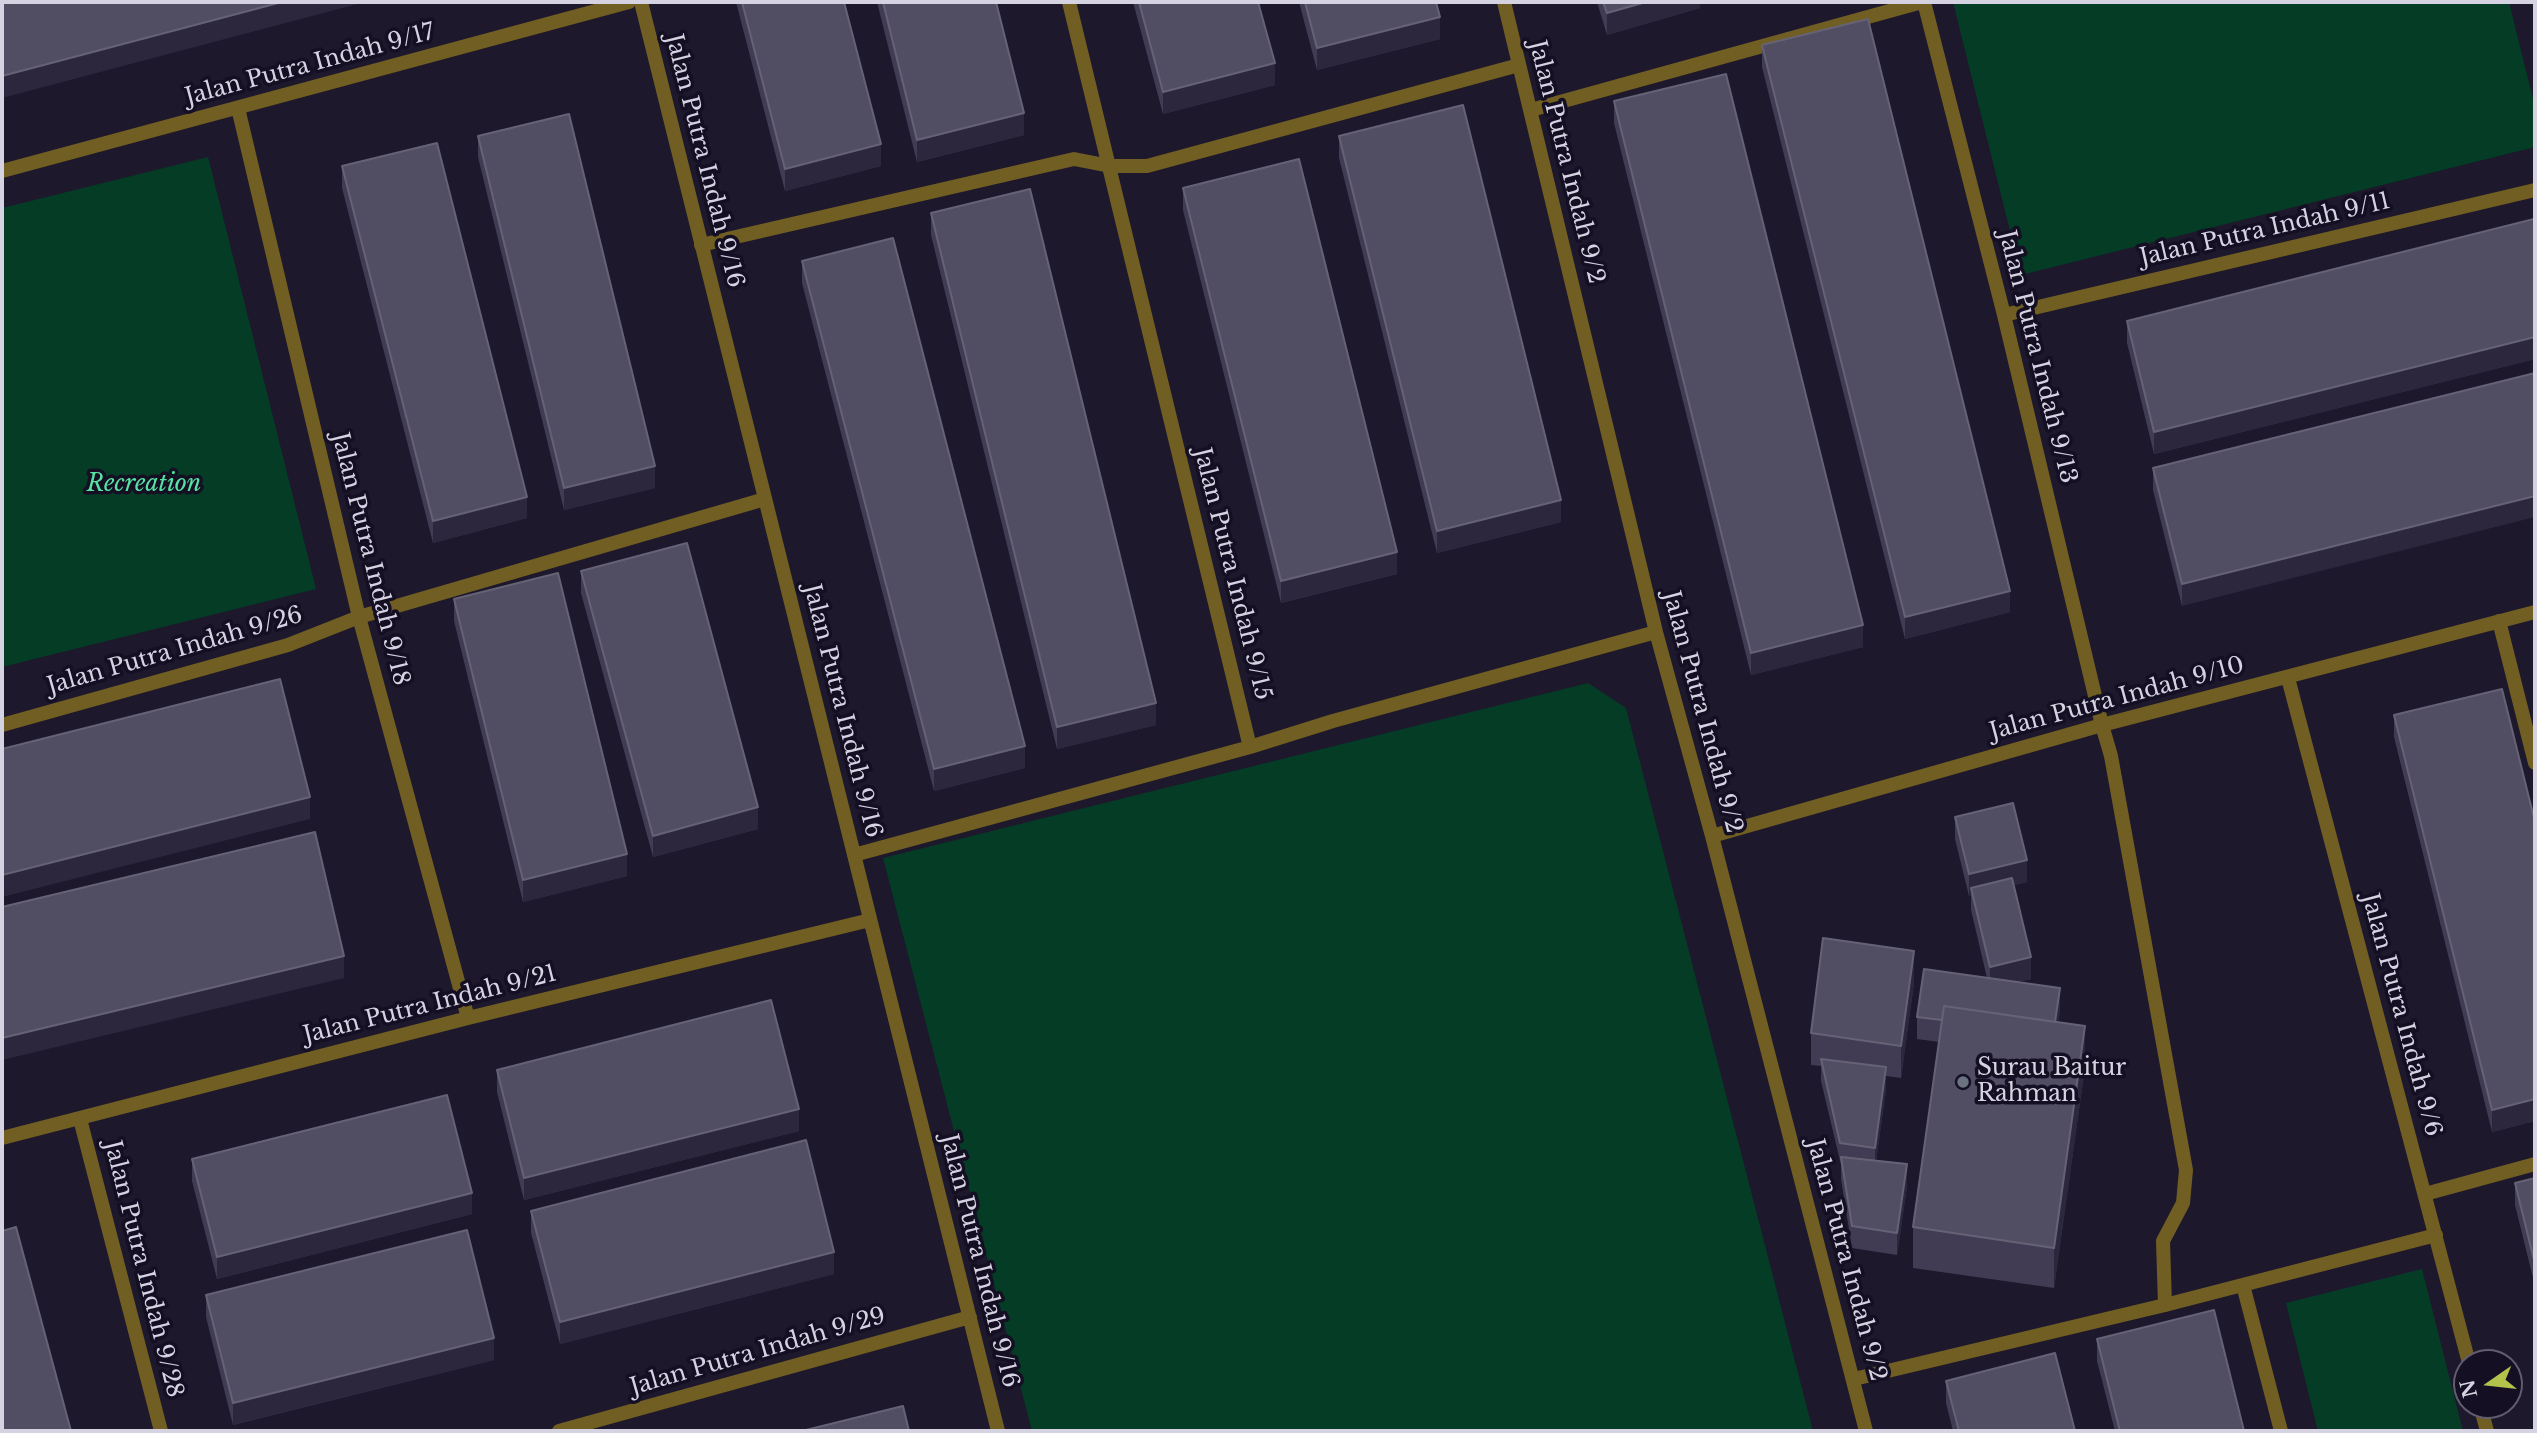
<!DOCTYPE html>
<style>
body{margin:0}
#map{position:relative;width:2537px;height:1433px;overflow:hidden;background:#1d182c;font-family:"Libre Baskerville",serif}
canvas{display:block}
.frame{position:absolute;inset:0;border:4px solid #d5d3e1;pointer-events:none}
.north{position:absolute;left:2453px;top:1349px;width:70px;height:70px;box-sizing:border-box;background:#140f23;border:2px solid #615d6f;border-radius:50%;rotate:256deg;font-size:19px;font-weight:700;line-height:28px;text-align:center;color:#d5d3e1}
.north::after{content:'';display:block;margin:auto;width:24px;height:32px;background:#b2c24b;clip-path:polygon(50% 0,100% 100%,50% 72%,0 100%)}
</style>
<div id="map">
<canvas width="2537" height="1433"></canvas>
<div class="frame"></div>
<div class="north">N</div>
</div>
<script>
const ctx = document.querySelector('canvas').getContext('2d');
ctx.lineJoin = 'round';
function fillPath(path, color) { ctx.fillStyle = color; ctx.fill(path, 'evenodd'); }
const poly = rows => new Path2D(rows.map(r => 'M' + r).join(''));
function trace(path, color, width, dash) { ctx.strokeStyle = color; ctx.lineWidth = width; ctx.lineCap = dash ? 'butt' : 'round'; ctx.setLineDash(dash || []); ctx.stroke(path); }
function drawText(font, color, halo, rows, align = 'center') {
  ctx.font = font + ' "Libre Baskerville",serif'; ctx.lineWidth = 7; ctx.setLineDash([]); ctx.textBaseline = 'middle'; ctx.strokeStyle = halo; ctx.fillStyle = color; for (const [text, x, y, turn = 0] of rows) {
    ctx.save(); ctx.translate(x, y); ctx.rotate((+turn || 0) * Math.PI / 180); ctx.textAlign = isNaN(turn) ? turn : align; if (halo) ctx.strokeText(text, 0, 0); ctx.fillText(text, 0, 0); ctx.restore();
  }
}
const green = poly([
 [1953,2,2509,2,2535,107,2535,147,2021,275],
 [208,157,316,589,2,667,2,208],
 [1588,683,1626,708,1813,1431,1032,1431,883,858],
 [2422,1269,2463,1431,2318,1431,2286,1303]
]);
const lane = poly([
 [1531,110,1922,2],
 [701,245,1074,159,1110,166,1147,166,1519,65],
 [359,617,765,499],
 [2499,621,2535,763],
 [2102,725,2111,756,2186,1170,2183,1203,2163,1241,2165,1305],
 [2425,1194,2535,1164]
]);
const street = poly([
 [641,2,998,1431],
 [1069,2,1250,747,1333,721,1656,632],
 [1504,2,1656,632,1712,836,1866,1431],
 [1924,2,2004,315,2102,725],
 [238,108,359,617,468,1018],
 [2,171,629,2],
 [2004,315,2535,190],
 [2288,678,2469,1363],
 [2,725,288,645,359,617],
 [1712,836,2102,725,2535,612],
 [854,855,1250,747],
 [80,1119,161,1431],
 [2,1138,468,1018,870,920],
 [2243,1285,2281,1431],
 [1854,1379,2165,1305,2436,1235],
 [2480,1405,2487,1431],
 [559,1431,970,1317]
]);
const wall = poly([
 [736,2,844,2,881,166,785,191],
 [877,2,996,2,1024,135,917,162],
 [1133,2,1258,2,1275,85,1163,114],
 [1299,2,1436,2,1440,39,1317,70],
 [1597,2,1700,2,1700,8,1607,35],
 [1762,45,2010,612,1905,639,1762,67],
 [1614,101,1863,647,1751,675,1614,123],
 [478,136,655,488,564,510,478,157],
 [1339,136,1561,522,1437,553,1339,158],
 [342,166,527,518,433,543,342,188],
 [1183,188,1397,574,1281,603,1183,210],
 [931,213,1156,725,1057,749,931,235],
 [2535,225,2535,359,2154,454,2127,343,2127,321],
 [802,261,1025,768,934,791,802,283],
 [2535,373,2182,606,2153,490,2153,468],
 [581,571,758,829,653,857,581,593],
 [454,599,627,876,523,902,454,621],
 [2394,715,2535,822,2535,1121,2492,1132,2394,737],
 [1955,817,2027,882,2014,885,2031,979,2018,982,2060,1010,2058,1022,2085,1067,2054,1288,1913,1268,1913,1227,1939,1042,1917,1039,1917,1017,1987,978,1971,910,1971,895,1969,896,1955,839],
 [1914,983,1901,1078,1886,1076,1886,1089,1876,1161,1907,1186,1897,1255,1852,1248,1841,1179,1841,1165,1821,1081,1821,1066,1811,1065,1811,1033],
 [497,1070,799,1131,524,1200,497,1092],
 [192,1159,472,1214,217,1279,192,1181],
 [2535,1178,2535,1286,2515,1205,2515,1183],
 [531,1211,834,1274,560,1344,531,1233],
 [206,1295,494,1360,233,1425,206,1317],
 [2097,1339,2244,1431,2115,1431,2097,1361],
 [1946,1381,2075,1431,1953,1431,1946,1403]
]);
const shadedWall = poly([
 [282,2,365,2,2,98,2,76],
 [1646,2,1700,2,1700,8,1607,35,1607,13],
 [1440,17,1440,39,1317,70,1317,48],
 [1275,63,1275,85,1163,114,1163,92],
 [1024,113,1024,135,917,162,917,140],
 [881,144,881,166,785,191,785,169],
 [2535,337,2535,359,2154,454,2154,432],
 [655,466,655,488,564,510,564,488],
 [2535,496,2535,517,2182,606,2182,584],
 [527,497,527,518,433,543,433,521],
 [1561,500,1561,522,1437,553,1437,531],
 [1397,552,1397,574,1281,603,1281,581],
 [2010,591,2010,612,1905,639,1905,617],
 [1863,625,1863,647,1751,675,1751,653],
 [1156,703,1156,725,1057,749,1057,727],
 [1025,746,1025,768,934,791,934,769],
 [310,797,310,819,2,897,2,875],
 [758,807,758,829,653,857,653,836],
 [627,854,627,876,523,902,523,880],
 [2027,860,2027,882,1972,895,1971,888,1971,895,1969,896,1969,874],
 [1914,951,1914,983,1901,1078,1901,1046],
 [344,956,344,978,2,1060,2,1038],
 [2031,957,2031,979,1990,989,1990,967],
 [2060,988,2060,1010,2053,1058,2053,1036],
 [2085,1026,2085,1067,2054,1288,2054,1248],
 [1886,1067,1886,1089,1875,1170,1875,1148],
 [2535,1099,2535,1121,2492,1132,2492,1110],
 [799,1109,799,1131,524,1200,524,1178],
 [1907,1164,1907,1186,1897,1255,1897,1233],
 [472,1193,472,1214,217,1279,217,1257],
 [834,1252,834,1274,560,1344,560,1322],
 [494,1338,494,1360,233,1425,233,1403]
]);
const building = poly([
 [2,2,282,2,2,76,2,2],
 [742,2,844,2,881,144,785,169,742,2],
 [883,2,996,2,1024,113,917,140,883,2],
 [1139,2,1258,2,1275,63,1163,92,1139,2],
 [1305,2,1436,2,1440,17,1317,48,1305,2],
 [1603,2,1646,2,1607,13,1603,2],
 [1868,19,2010,591,1905,617,1762,45,1868,19],
 [1726,74,1863,625,1751,653,1614,101,1726,74],
 [1463,105,1561,500,1437,531,1339,136,1463,105],
 [569,114,655,466,564,488,478,136,569,114],
 [437,143,527,497,433,521,342,166,437,143],
 [1299,159,1397,552,1281,581,1183,188,1299,159],
 [1030,189,1156,703,1057,727,931,213,1030,189],
 [2534,219,2535,225,2535,337,2154,432,2127,321,2534,219],
 [893,238,1025,746,934,769,802,261,893,238],
 [2535,373,2535,496,2182,584,2153,468,2535,373],
 [687,543,758,807,653,836,581,571,687,543],
 [558,573,627,854,523,880,454,599,558,573],
 [280,679,310,797,2,875,2,749,280,679],
 [2502,689,2535,822,2535,1099,2492,1110,2394,715,2502,689],
 [2013,803,2027,860,1969,874,1955,817,2013,803],
 [315,832,344,956,2,1038,2,907,315,832],
 [2012,878,2031,957,1990,967,1971,888,2012,878],
 [1823,938,1914,951,1901,1046,1811,1033,1823,938],
 [1924,969,2060,988,2055,1022,1944,1006,1942,1020,1917,1017,1924,969],
 [771,1000,799,1109,524,1178,497,1070,771,1000],
 [1944,1006,2085,1026,2054,1248,1913,1227,1944,1006],
 [1821,1059,1886,1067,1875,1148,1840,1143,1821,1059],
 [447,1095,472,1193,217,1257,192,1159,447,1095],
 [806,1140,834,1252,560,1322,531,1211,806,1140],
 [1841,1157,1907,1164,1897,1233,1852,1226,1841,1157],
 [2535,1178,2535,1264,2515,1183,2535,1178],
 [16,1227,71,1431,2,1431,2,1231,16,1227],
 [467,1230,494,1338,233,1403,206,1295,467,1230],
 [2214,1310,2244,1431,2120,1431,2097,1339,2214,1310],
 [2055,1353,2075,1431,1959,1431,1946,1381,2055,1353],
 [903,1406,909,1431,802,1431,903,1406]
]);
const markers = [
 [1963,1082,7,"#6b7280"]
];
const streetNames = [
 ["Jalan Putra Indah 9/17",310,65,-15],
 ["Jalan Putra Indah 9/16",704,161,76],
 ["Jalan Putra Indah 9/2",1566,162,76],
 ["Jalan Putra Indah 9/11",2265,230,-13],
 ["Jalan Putra Indah 9/13",2037,357,76],
 ["Jalan Putra Indah 9/18",370,559,76],
 ["Jalan Putra Indah 9/15",1232,574,76],
 ["Jalan Putra Indah 9/26",175,651,-16],
 ["Jalan Putra Indah 9/10",2117,699,-15],
 ["Jalan Putra Indah 9/16",842,711,76],
 ["Jalan Putra Indah 9/2",1702,712,75],
 ["Jalan Putra Indah 9/21",430,1005,-14],
 ["Jalan Putra Indah 9/6",2401,1015,75],
 ["Jalan Putra Indah 9/2",1846,1260,75],
 ["Jalan Putra Indah 9/16",979,1261,76],
 ["Jalan Putra Indah 9/28",143,1269,76],
 ["Jalan Putra Indah 9/29",758,1352,-16]
];
const parkNames = [
 ["Recreation",144,485]
];
const poiNames = [
 ["Surau Baitur",1977,1069],
 ["Rahman",1977,1095]
];
fillPath(green, '#043c26');
trace(lane, '#715e22', 14);
trace(street, '#715e22', 14);
fillPath(wall, '#413c53');
fillPath(shadedWall, '#2c273d');
fillPath(building, '#514d62');
trace(building, '#666276', 2);
for (const [x, y, r, color] of markers) { const dot = new Path2D(); dot.arc(x, y, r, 0, 2 * Math.PI); ctx.fillStyle = color; ctx.fill(dot); trace(dot, '#140f23', 2.5); }
drawText('23px', '#d5d3e1', '#140f23', streetNames);
drawText('italic 23px', '#57e3a4', '#140f23', parkNames);
drawText('23px', '#d5d3e1', '#140f23', poiNames, 'left');
</script>
